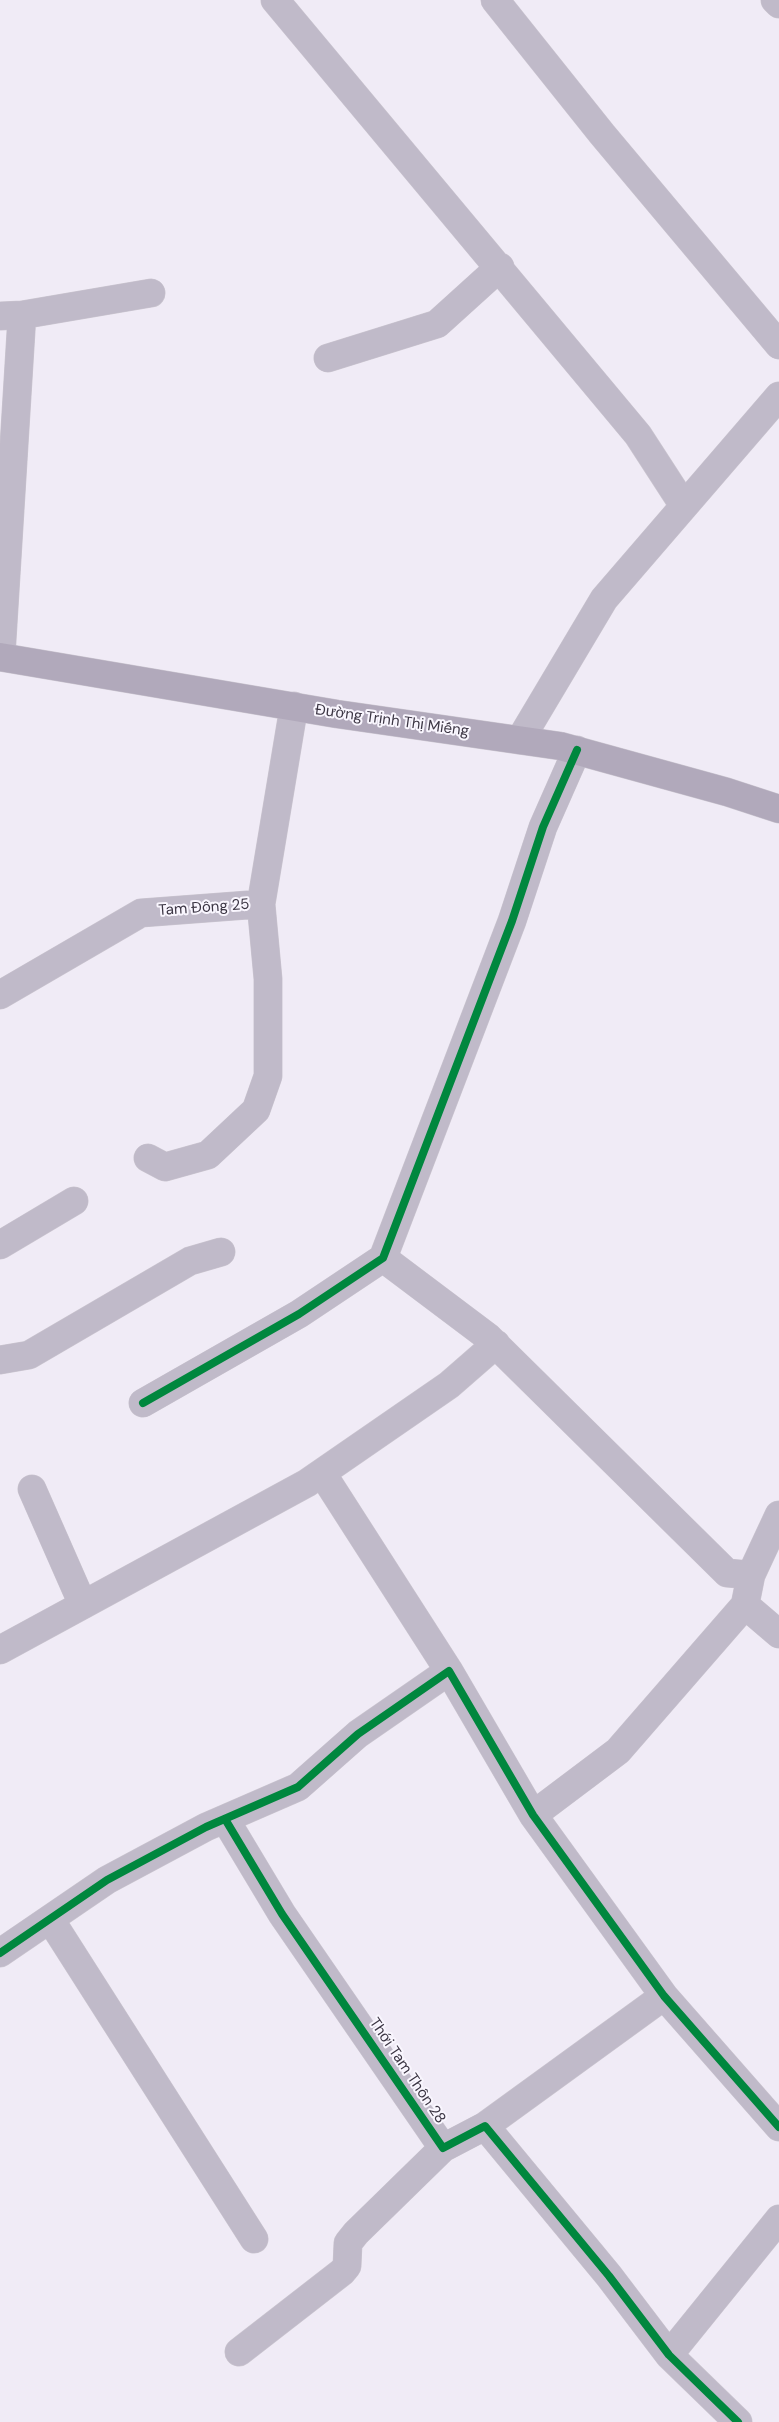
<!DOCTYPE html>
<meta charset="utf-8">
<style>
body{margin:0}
canvas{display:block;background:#f0ebf6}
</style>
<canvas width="779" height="2422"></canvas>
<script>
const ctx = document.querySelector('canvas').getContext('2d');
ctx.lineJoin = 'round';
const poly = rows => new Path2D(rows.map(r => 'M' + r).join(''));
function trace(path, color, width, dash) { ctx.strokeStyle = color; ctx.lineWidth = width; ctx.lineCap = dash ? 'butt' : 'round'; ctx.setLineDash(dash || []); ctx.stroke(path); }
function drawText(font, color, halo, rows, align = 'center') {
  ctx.font = font + ' "DM Sans",sans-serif'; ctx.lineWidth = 4; ctx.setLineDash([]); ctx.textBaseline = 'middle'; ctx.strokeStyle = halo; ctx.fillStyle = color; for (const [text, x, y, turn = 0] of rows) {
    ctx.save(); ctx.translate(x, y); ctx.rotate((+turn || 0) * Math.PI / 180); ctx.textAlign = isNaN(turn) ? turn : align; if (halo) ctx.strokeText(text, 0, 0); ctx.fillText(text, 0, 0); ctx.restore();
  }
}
const minor = poly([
 [275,0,638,435,684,506],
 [495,0,602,134,779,345],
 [775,0,779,4],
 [22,315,151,293],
 [0,316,22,315,1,657],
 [328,358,437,324,500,267],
 [520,740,604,599,779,396],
 [0,995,141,913,261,904,294,706],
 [148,1158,165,1167,208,1155,256,1110,268,1076,268,979,261,904],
 [0,1245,74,1201],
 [383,1258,488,1337,727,1573,751,1575],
 [0,1360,29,1355,190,1261,221,1252],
 [143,1403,299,1314,383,1258,512,921,543,827,577,750],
 [322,1473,449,1671],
 [32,1489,83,1605],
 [745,1605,779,1634],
 [0,1650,307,1483,449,1385,496,1344],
 [533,1815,618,1751,745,1605,751,1575,779,1515],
 [225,1819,282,1914,443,2148,485,2126,609,2276,669,2355,738,2422],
 [50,1919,254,2239],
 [0,1953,107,1880,206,1827,298,1787,358,1734,449,1671,533,1815,664,1996,779,2127],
 [485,2126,664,1996],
 [239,2352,342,2272,347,2266,348,2243,356,2233,443,2148],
 [669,2355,779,2219]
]);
const major = poly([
 [0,657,337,714,560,746,727,792,779,809]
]);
const cycleway = poly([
 [143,1403,299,1314,383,1258,512,921,543,827,577,750],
 [225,1819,282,1914,443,2148,485,2126,609,2276,669,2355,738,2422],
 [0,1953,107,1880,206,1827,298,1787,358,1734,449,1671,533,1815,664,1996,779,2127]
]);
const streetNames = [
 ["Đường Trịnh Thị Miếng",392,721,8],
 ["Tam Đông 25",204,908,-4],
 ["Thới Tam Thôn 28",407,2071,56]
];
trace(minor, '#ccc7d1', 29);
trace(major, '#ccc7d1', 29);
trace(minor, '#c0bac9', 28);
trace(major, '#b1a9bb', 28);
trace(cycleway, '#00873e', 8);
drawText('15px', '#3b3543', '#f9f6fe', streetNames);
</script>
